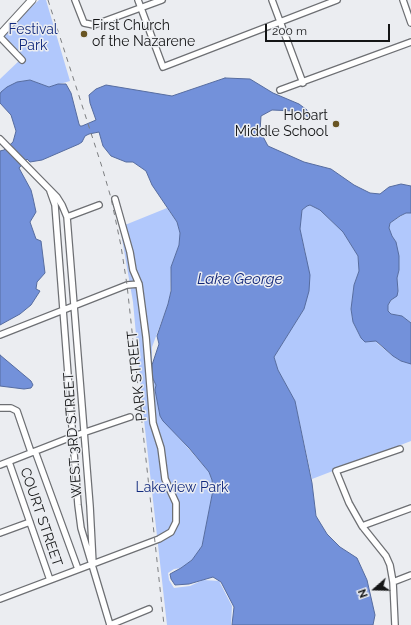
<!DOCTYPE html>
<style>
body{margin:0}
#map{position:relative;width:411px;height:625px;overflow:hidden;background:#ebedf1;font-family:Raleway,sans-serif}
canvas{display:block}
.north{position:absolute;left:355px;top:569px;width:40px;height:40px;-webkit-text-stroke:3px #ebedf1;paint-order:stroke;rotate:250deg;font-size:11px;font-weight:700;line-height:16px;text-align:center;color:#141516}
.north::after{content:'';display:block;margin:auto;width:14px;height:18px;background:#141516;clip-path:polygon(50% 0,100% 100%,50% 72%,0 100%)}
.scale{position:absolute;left:265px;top:24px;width:125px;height:18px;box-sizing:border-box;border:2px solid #141516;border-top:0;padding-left:5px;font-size:12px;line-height:14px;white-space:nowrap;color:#141516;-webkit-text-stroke:3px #ebedf1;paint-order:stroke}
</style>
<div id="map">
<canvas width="411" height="625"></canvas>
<div class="north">N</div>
<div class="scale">200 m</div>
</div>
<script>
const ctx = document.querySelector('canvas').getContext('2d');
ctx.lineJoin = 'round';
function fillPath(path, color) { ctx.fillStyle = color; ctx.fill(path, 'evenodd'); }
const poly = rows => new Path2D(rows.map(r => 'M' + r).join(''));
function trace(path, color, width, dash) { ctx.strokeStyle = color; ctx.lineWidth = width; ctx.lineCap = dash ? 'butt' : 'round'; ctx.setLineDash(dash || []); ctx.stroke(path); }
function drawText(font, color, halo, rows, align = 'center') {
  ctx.font = font + ' Raleway,sans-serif'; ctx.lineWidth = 3; ctx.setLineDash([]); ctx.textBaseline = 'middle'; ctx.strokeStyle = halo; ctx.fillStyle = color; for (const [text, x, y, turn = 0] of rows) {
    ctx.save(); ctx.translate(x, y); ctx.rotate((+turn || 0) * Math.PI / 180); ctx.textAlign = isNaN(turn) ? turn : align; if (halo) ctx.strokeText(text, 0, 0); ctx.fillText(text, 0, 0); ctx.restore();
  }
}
const green = poly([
 [39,0,46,0,70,81,49,87,30,80,17,82,0,94,0,79,21,59,0,36],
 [310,205,320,210,343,232,358,256,359,271,354,285,351,309,353,322,361,338,365,342,376,341,378,344,393,356,401,361,411,364,411,441,312,479,295,401,278,370,274,357,304,309,306,254,300,230,301,214,302,210,307,206],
 [167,208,177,222,180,233,179,245,171,267,170,294,168,304,152,347,152,377,156,385,155,390,160,416,209,472,212,480,213,490,202,546,192,560,181,568,174,569,168,573,169,580,174,588,190,586,203,580,219,581,232,606,231,625,167,625,143,411,133,302,120,227],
 [406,213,411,213,411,323,402,316,391,314,388,311,388,305,398,291,397,278,399,270,396,242,392,236,389,228,390,223]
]);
const water = poly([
 [225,78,250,79,273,93,299,104,307,110,309,117,295,111,272,110,261,116,260,131,268,146,304,162,331,169,354,185,370,193,380,194,389,187,401,184,411,186,411,213,406,213,400,216,390,223,389,228,392,236,396,242,399,256,399,270,397,278,398,291,397,296,391,300,388,305,388,311,391,314,402,316,411,323,411,364,401,361,393,356,376,341,365,342,361,338,353,322,351,309,354,285,359,271,358,256,343,232,320,210,310,205,307,206,302,210,300,229,310,275,309,291,304,309,274,357,278,370,295,401,312,483,316,516,327,534,340,547,357,558,367,580,375,615,373,625,232,625,234,607,221,582,213,577,189,584,175,585,171,579,170,574,181,568,192,560,202,546,213,490,212,480,209,472,189,448,163,421,160,416,155,390,156,385,152,377,152,365,159,344,157,336,168,304,171,291,171,267,179,245,180,233,177,222,152,185,146,171,133,162,126,162,111,156,103,146,99,132,89,134,85,136,82,142,79,144,42,160,30,162,27,159,19,168,31,190,33,198,36,212,30,222,36,239,41,241,45,273,37,282,36,289,40,291,31,305,20,314,0,325,0,151,4,150,13,142,16,131,11,115,0,103,0,94,1,92,7,87,17,82,30,80,49,87,58,84,66,84,71,93,79,124,80,126,82,126,96,120,90,103,89,95,96,89,106,85,172,96,225,78],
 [0,355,31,381,33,385,31,388,24,389,0,386,0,355]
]);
const minor = poly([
 [75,0,84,23,94,25,162,0],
 [138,0,163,67,337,0],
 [272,0,303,83],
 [403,0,411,23],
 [0,37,22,60],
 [280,90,411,42],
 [0,139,57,197,62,205,67,217,90,506,93,564],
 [50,191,55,205,78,505,81,528,110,625],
 [67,217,99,205],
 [0,335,127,285,139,284],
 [0,408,11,408,17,411,31,452],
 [35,451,78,569],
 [9,462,50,580],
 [0,465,74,436,130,417],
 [362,526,411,508],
 [0,533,30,522],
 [393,582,411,575],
 [0,599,159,539,171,532,176,522,176,503,165,479,161,448,153,423,146,337,139,284,133,270,130,252,115,199],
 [110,625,149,609],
 [395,625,393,582,390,565,386,556,362,526,349,503,336,471,400,449]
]);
const major = poly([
 [0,35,32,0]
]);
const rail = poly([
 [48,0,102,167,111,198,121,246,127,285,164,625]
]);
const markers = [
 [84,34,4,"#695523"],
 [336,124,4,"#695523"]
];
const poiNames = [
 ["First Church",92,26],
 ["of the Nazarene",92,42],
 ["Hobart",328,116,"right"],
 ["Middle School",328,132,"right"]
];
const parkNames = [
 ["Festival",33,30],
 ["Park",33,46],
 ["Lakeview Park",182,488]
];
const streetNames = [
 ["PARK STREET",137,376,-96],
 ["WEST 3RD STREET",73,435,-94],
 ["COURT STREET",41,517,71]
];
const waterNames = [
 ["Lake George",240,279]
];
fillPath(green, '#b1c8fc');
fillPath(water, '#7391da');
trace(water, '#566c9f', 1);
trace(minor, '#6d6f73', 8);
trace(major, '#6d6f73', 9);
trace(minor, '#fff', 5.5);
trace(major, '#fff', 7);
trace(rail, '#7c7e80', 1, [5, 5]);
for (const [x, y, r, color] of markers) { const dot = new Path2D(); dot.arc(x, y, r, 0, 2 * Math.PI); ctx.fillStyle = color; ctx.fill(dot); trace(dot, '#ebedf1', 1.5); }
drawText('14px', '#141516', '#ebedf1', poiNames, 'left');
drawText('14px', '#132b7e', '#ebedf1', parkNames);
drawText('14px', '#141516', '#ebedf1', streetNames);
drawText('italic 15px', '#0d2275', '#ebedf1', waterNames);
</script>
